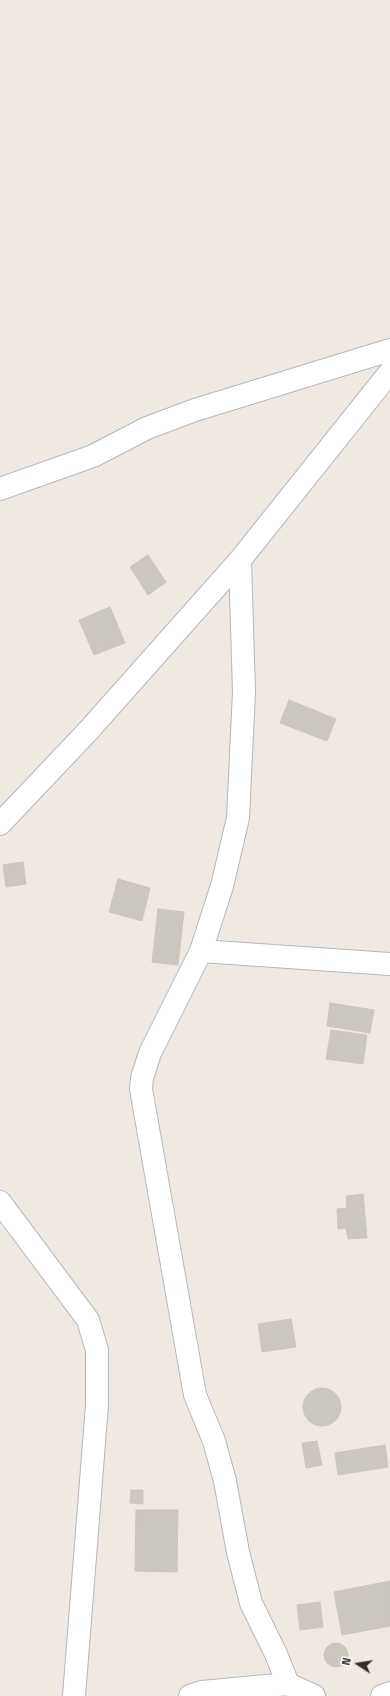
<!DOCTYPE html>
<style>
body{margin:0}
#map{position:relative;width:390px;height:1696px;overflow:hidden;background:#efe9e1;font-family:"Titillium Web",sans-serif}
canvas{display:block}
.north{position:absolute;left:338px;top:1644px;width:40px;height:40px;-webkit-text-stroke:3px #fff;paint-order:stroke;rotate:282deg;font-size:11px;font-weight:700;line-height:16px;text-align:center;color:#2e2e2e}
.north::after{content:'';display:block;margin:auto;width:14px;height:18px;background:#2e2e2e;clip-path:polygon(50% 0,100% 100%,50% 72%,0 100%)}
</style>
<div id="map">
<canvas width="390" height="1696"></canvas>
<div class="north">N</div>
</div>
<script>
const ctx = document.querySelector('canvas').getContext('2d');
ctx.lineJoin = 'round';
function fillPath(path, color) { ctx.fillStyle = color; ctx.fill(path, 'evenodd'); }
const poly = rows => new Path2D(rows.map(r => 'M' + r).join(''));
function trace(path, color, width, dash) { ctx.strokeStyle = color; ctx.lineWidth = width; ctx.lineCap = dash ? 'butt' : 'round'; ctx.setLineDash(dash || []); ctx.stroke(path); }
const building = poly([
 [148,555,166,582,148,595,130,567,148,555],
 [110,607,125,643,94,655,79,620,110,607],
 [289,700,336,719,327,741,280,723,289,700],
 [23,862,26,884,6,887,3,865,23,862],
 [118,879,150,888,142,921,109,912,118,879],
 [158,909,184,912,178,965,152,962,158,909],
 [330,1003,374,1010,370,1033,327,1026,330,1003],
 [331,1030,367,1035,363,1064,326,1059,331,1030],
 [363,1194,367,1238,348,1239,346,1228,338,1229,337,1209,347,1208,346,1196,363,1194],
 [291,1319,296,1347,262,1352,258,1324,291,1319],
 '303 1407a19 19 0 1 1 38 0a19 19 0 1 1-38 0Z',
 [317,1441,322,1465,306,1468,302,1443,317,1441],
 [385,1445,388,1467,338,1475,335,1453,385,1445],
 [131,1490,143,1490,143,1504,130,1503,131,1490],
 [136,1510,178,1510,177,1572,135,1571,136,1510],
 [390,1581,390,1626,342,1635,334,1592,390,1581],
 [320,1602,323,1627,300,1630,297,1605,320,1602],
 '324 1655a12 12 0 1 1 24 0a12 12 0 1 1-24 0Z'
]);
const minor = poly([
 [0,489,93,456,147,428,195,410,390,350],
 [240,560,244,692,238,818,222,886,201,951,150,1053,142,1078,141,1089,195,1395,214,1441,225,1481,238,1552,251,1603,276,1654,288,1684],
 [0,824,89,730,240,560,390,372],
 [201,951,390,964],
 [0,1202,88,1320,97,1350,97,1405,74,1696],
 [190,1696,202,1692,288,1684,314,1696],
 [382,1696,390,1693]
]);
fillPath(building, '#cbc7bf');
trace(building, '#cbc5ba', 1);
trace(minor, '#b4b7c1', 24);
trace(minor, '#fff', 22);
</script>
